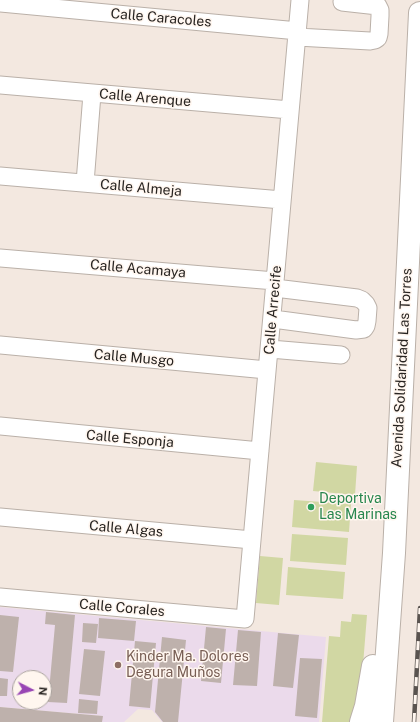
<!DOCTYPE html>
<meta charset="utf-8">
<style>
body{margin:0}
#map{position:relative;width:420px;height:722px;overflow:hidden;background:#f3e8e0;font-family:"Public Sans",sans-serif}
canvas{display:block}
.north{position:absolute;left:12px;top:670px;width:40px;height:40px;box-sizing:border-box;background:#fff6ef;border:1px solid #a9a29d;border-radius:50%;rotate:96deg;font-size:11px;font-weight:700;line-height:16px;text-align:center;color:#282421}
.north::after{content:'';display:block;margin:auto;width:14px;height:18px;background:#9845b4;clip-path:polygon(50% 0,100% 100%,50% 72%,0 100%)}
</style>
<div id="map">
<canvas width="420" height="722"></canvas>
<div class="north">N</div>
</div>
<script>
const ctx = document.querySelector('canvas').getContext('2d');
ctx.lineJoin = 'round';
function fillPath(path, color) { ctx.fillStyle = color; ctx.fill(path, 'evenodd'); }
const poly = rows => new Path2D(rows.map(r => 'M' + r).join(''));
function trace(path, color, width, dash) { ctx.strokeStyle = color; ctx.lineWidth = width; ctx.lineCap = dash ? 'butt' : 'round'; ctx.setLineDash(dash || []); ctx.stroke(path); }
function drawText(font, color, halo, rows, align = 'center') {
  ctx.font = font + ' "Public Sans",sans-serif'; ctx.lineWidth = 3; ctx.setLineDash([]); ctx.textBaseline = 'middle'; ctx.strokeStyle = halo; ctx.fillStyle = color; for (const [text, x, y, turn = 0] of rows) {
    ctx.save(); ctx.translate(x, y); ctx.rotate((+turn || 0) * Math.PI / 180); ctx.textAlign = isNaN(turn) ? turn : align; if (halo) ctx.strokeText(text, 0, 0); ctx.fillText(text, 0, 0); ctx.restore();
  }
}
const education = poly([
 [0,607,326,637,319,722,162,722,152,710,138,709,124,722,102,722,102,716,0,707],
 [20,678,44,678,44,702,20,702]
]);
const green = poly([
 [316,462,357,466,355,495,313,491],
 [294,500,351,504,349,532,292,527],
 [292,534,348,538,346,565,290,561],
 [260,556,283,558,279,605,256,603],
 [288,567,345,572,343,599,286,595],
 [352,614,367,615,359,715,355,722,322,722,329,636,340,637,341,621,351,622]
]);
const building = poly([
 [46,612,75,615,67,703,48,702,55,625,45,624],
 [0,615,19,617,13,672,0,671],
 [99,618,136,621,134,641,98,638],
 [83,623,98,624,96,643,82,642],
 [206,627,226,629,221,683,201,681],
 [238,630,261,632,257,686,233,685],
 [278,633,299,635,293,688,273,686],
 [162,637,186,640,178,722,163,722,155,712],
 [135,641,156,643,150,708,129,706],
 [84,649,105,651,100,696,79,694],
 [300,658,322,659,317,718,295,716],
 [0,678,8,679,7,696,0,696],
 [79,699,98,701,97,714,78,713],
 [0,707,103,716,102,722,0,722]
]);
const minor = poly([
 [0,3,298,31],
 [297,37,370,41,375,40,378,38,379,34,380,16,380,10,378,6,342,2],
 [0,85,290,110],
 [0,176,282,200],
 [85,183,92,94],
 [0,258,275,281],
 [273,319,356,330,364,329,366,326,367,321,368,308,366,304,362,300,357,298,275,288],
 [0,345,267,370],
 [270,349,341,355],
 [0,426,260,451],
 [0,517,252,540],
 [0,597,245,619,300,0]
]);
const major = poly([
 [361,722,366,706,373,666],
 [382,722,394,553,420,13]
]);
const rail = poly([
 [414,722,420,608]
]);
const markers = [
 [311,507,4,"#2e9e5b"],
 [118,665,4,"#8d6e63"]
];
const streetNames = [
 ["Calle Caracoles",161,18,5],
 ["Calle Arenque",145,98,5],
 ["Calle Almeja",141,188,5],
 ["Calle Acamaya",138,269,5],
 ["Calle Arrecife",273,310,-85],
 ["Calle Musgo",134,358,5],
 ["Avenida Solidaridad Las Torres",402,368,-87],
 ["Calle Esponja",130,439,5],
 ["Calle Algas",126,529,5],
 ["Calle Corales",122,608,5]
];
const leisureNames = [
 ["Deportiva",319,499],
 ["Las Marinas",319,515]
];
const educationNames = [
 ["Kinder Ma. Dolores",126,657],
 ["Degura Muños",126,673]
];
fillPath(education, '#ebdaeb');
fillPath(green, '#d1d7a3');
fillPath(building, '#beb1ac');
trace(minor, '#bab0a8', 19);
trace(major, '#bab0a8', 24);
trace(minor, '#fff', 17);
trace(major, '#fff', 22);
trace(rail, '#59534f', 4.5);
trace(rail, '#fff6ef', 3, [9]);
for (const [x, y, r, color] of markers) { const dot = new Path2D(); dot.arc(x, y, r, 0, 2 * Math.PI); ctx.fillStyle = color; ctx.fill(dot); trace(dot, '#fff6ef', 1.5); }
drawText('14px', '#282421', '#fff6ef', streetNames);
drawText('14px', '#27864d', '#fff6ef', leisureNames, 'left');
drawText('14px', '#785e54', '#fff6ef', educationNames, 'left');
</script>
